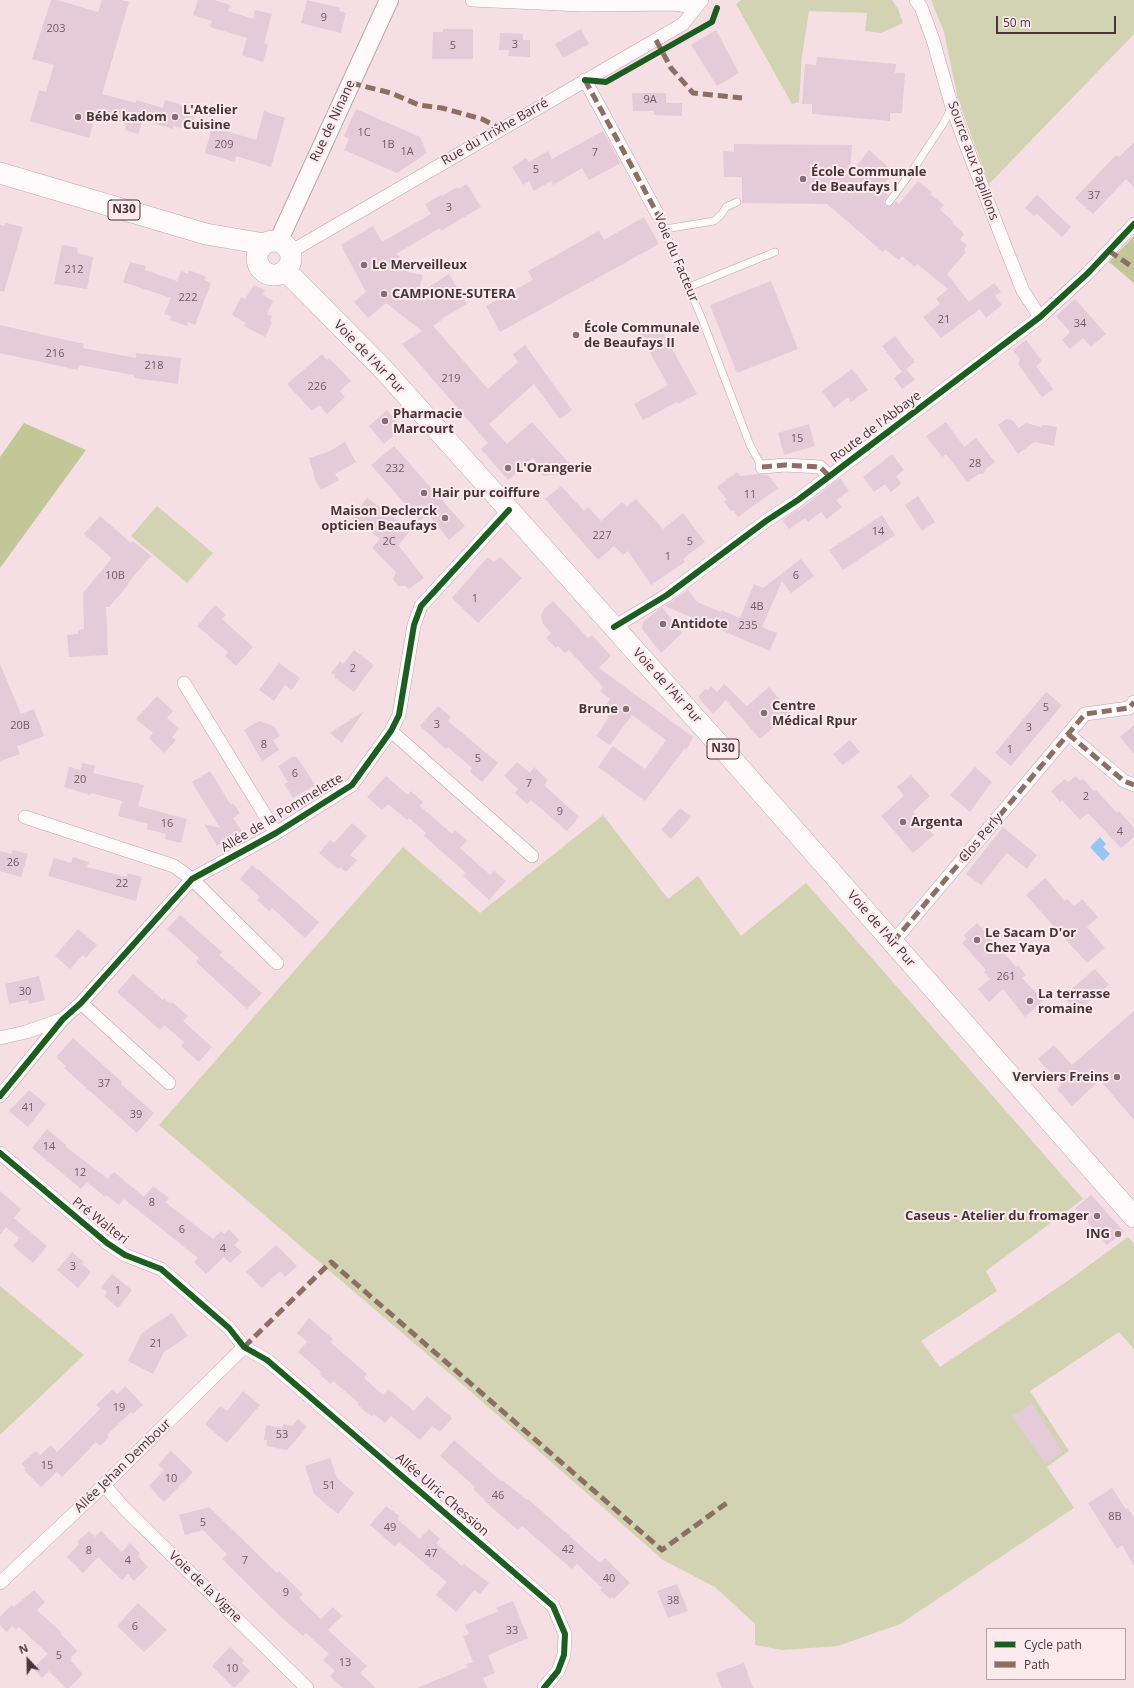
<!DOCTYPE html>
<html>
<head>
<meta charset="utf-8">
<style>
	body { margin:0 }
	#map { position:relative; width:1134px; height:1688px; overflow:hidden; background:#f5dfe4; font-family:"Open Sans",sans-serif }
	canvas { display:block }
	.legend { position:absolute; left:986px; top:1628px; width:140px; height:52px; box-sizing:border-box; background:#fdeaee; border:1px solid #b5a2a6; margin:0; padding:5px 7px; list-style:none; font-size:12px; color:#483539 }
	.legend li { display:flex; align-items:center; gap:8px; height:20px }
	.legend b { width:20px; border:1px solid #b5a2a6 }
	.north { position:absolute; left:8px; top:1640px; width:40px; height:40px; -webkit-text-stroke:3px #fdeaee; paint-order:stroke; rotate:338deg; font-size:11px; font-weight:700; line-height:16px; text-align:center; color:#483539 }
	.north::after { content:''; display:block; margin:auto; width:14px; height:18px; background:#483539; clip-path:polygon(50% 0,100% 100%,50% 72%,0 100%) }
	.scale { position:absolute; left:996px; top:16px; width:120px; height:18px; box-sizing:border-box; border:2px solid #483539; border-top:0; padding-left:5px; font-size:12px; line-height:14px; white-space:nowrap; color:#483539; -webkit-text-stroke:3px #fdeaee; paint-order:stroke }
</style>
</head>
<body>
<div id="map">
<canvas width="1134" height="1688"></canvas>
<ul class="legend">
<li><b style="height:5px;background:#1b5e20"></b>Cycle path</li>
<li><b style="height:5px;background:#8d6e63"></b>Path</li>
</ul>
<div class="north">N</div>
<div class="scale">50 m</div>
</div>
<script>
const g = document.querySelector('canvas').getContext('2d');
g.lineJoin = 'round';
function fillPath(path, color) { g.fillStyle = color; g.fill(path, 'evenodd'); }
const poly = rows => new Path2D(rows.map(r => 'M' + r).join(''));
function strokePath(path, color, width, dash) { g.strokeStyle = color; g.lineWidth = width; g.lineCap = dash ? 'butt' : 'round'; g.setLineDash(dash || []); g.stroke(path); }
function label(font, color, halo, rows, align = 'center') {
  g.font = font + ' "Open Sans",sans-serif'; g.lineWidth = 4; g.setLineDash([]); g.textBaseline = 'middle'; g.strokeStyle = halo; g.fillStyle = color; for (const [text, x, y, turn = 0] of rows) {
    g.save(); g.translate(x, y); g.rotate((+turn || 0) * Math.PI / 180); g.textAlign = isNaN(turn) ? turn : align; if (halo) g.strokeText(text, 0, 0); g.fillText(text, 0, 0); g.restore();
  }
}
const green = poly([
	[741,0,892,0,898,9,903,23,881,33,865,31,867,13,809,11,802,56,799,102,792,104,736,4],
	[931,0,1134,0,1134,34,989,184,958,99,944,32],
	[157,506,213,553,187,583,131,536],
	[603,815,668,899,698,876,741,936,806,883,1083,1199,986,1271,997,1291,921,1341,940,1367,1069,1280,1128,1237,1134,1243,1134,1349,1119,1332,1030,1391,1069,1451,1047,1467,1074,1508,900,1624,838,1646,783,1650,755,1645,755,1624,715,1587,663,1560,470,1391,159,1125,403,847,480,913],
	[0,1286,84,1355,0,1435]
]);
const forest = poly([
	[1134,236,1134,283,1109,262],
	[24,423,86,450,0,568,0,457]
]);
const water = poly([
	[1100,837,1106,844,1103,847,1110,854,1103,861,1090,847]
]);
const building = poly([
	[51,0,57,0,98,12,102,0,121,0,129,2,102,94,136,103,136,100,163,108,165,100,189,107,189,111,195,113,192,127,185,125,183,128,173,126,173,129,143,120,138,134,125,130,126,124,96,113,89,138,30,121,39,90,46,92,54,65,32,59],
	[198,0,214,0,230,5,228,11,253,19,255,10,272,14,264,43,268,45,263,62,242,55,247,38,210,27,212,21,193,15],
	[307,0,340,8,339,11,346,13,341,33,301,23],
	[443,29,473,29,473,59,432,59,433,32,443,32],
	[581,29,589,44,563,58,555,44],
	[716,30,739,73,717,86,691,45],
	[500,33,523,34,523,40,530,40,530,57,508,56,509,50,499,50],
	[817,57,896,64,895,73,905,73,902,113,890,113,890,121,812,114,812,104,802,104,805,64,816,65],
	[632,93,666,93,666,103,682,103,682,116,654,115,654,111,633,111],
	[356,109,420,137,427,153,397,173,344,150,349,139,344,136],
	[264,111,285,118,271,167,236,156,235,162,205,153,212,127,256,140],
	[603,131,621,163,589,180,582,168,553,185,551,181,534,191,529,181,523,185,512,167,526,158,529,162,548,151,552,159],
	[1134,142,1134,187,1126,179,1093,214,1075,198,1116,155,1119,157],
	[734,144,852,145,850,174,869,150,894,172,881,188,888,195,884,201,886,206,891,206,896,201,899,204,918,181,932,192,930,194,944,205,940,210,953,221,952,223,964,234,960,240,967,245,964,250,966,252,947,274,969,302,994,283,1001,292,995,296,1002,305,986,318,980,309,941,338,923,317,940,304,936,299,948,289,917,264,915,267,902,256,899,260,885,249,883,252,827,204,742,203,742,177,724,177,723,151,734,152],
	[467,184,481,207,441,231,440,228,396,254,411,265,407,272,423,275,418,294,449,274,467,304,443,318,443,319,433,326,488,389,518,362,513,354,525,345,572,410,560,419,534,384,489,424,507,444,532,422,577,472,543,476,533,458,508,480,481,449,488,443,402,344,422,331,386,303,368,318,354,302,366,292,341,245,373,226,382,242,431,214,425,204,441,195,442,196,457,187,459,189],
	[1037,195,1071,227,1062,237,1037,214,1034,216,1025,208],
	[644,217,659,244,500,332,486,306,533,280,528,271,599,231,604,240],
	[6,223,23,227,4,292,0,291,0,225,4,226],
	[62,245,78,248,77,253,93,257,87,289,54,284],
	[130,262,146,266,145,270,177,281,181,271,188,274,189,270,206,277,204,280,211,283,195,325,188,322,187,326,170,320,171,316,164,314,171,298,123,282],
	[771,281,798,349,737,373,710,305],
	[254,285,265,290,262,294,273,301,267,314,272,316,270,321,272,323,265,337,244,326,246,323,232,315,241,297,245,299],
	[1075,299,1106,334,1091,347,1083,338,1070,349,1062,340,1070,332,1056,316],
	[658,323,697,394,678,404,677,402,643,420,634,404,668,385,639,333],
	[0,325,84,344,83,348,136,358,136,353,181,358,178,384,134,378,134,375,79,365,78,370,0,353],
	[895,336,915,362,906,369,915,380,902,389,894,378,903,371,902,372,882,346],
	[1026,340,1042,361,1036,366,1053,389,1042,397,1018,364,1020,359,1013,350],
	[322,354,327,360,329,358,351,381,340,391,345,397,327,414,319,405,312,411,287,384],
	[852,369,868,390,851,402,848,397,834,408,822,391],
	[387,410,402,428,384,444,369,426],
	[1006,419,1012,420,1019,428,1026,423,1041,427,1042,425,1046,425,1057,427,1054,446,1034,442,1018,454,998,425],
	[946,422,964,447,976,438,995,462,986,469,983,474,979,474,967,482,946,454,942,457,926,436],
	[809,424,815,446,784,455,778,433],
	[345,442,356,462,335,474,339,480,321,490,316,482,309,458,328,452],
	[394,446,465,526,449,540,427,513,420,521,371,465],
	[892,454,904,470,896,476,901,484,891,492,885,484,874,492,863,477],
	[737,472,740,476,758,474,768,475,778,488,738,517,733,510,731,511,724,501,727,500,717,487],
	[840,478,849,491,836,500,842,507,827,519,821,512,808,522,799,510],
	[561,486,584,511,588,507,601,521,622,502,627,507,636,499,663,529,683,513,705,542,683,559,685,562,651,585,628,551,623,555,614,546,598,560,545,499],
	[918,496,935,522,922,531,905,505],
	[367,498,411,530,398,545,424,578,409,589,406,586,398,586,393,579,396,572,372,548,380,539,352,518],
	[798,509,805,518,789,529,782,520],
	[882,515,895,535,843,570,829,550],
	[100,516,131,543,133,541,151,556,128,583,129,584,109,607,106,607,108,655,69,657,67,635,78,634,78,630,84,629,83,593,112,558,84,534],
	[488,557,494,562,500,557,522,578,478,623,452,598],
	[801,559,814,576,791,593,782,581,762,627,777,633,770,651,665,606,688,590,697,602,721,612,721,610,740,618,754,584,763,588],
	[553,601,588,638,592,635,611,656,599,668,693,737,686,750,685,748,645,801,598,767,613,746,645,769,666,740,632,715,610,745,596,736,609,717,602,711,610,699,600,691,603,687,569,650,565,653,558,646,556,648,546,638,551,633,543,624,541,616,544,609],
	[215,605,226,615,222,619,253,647,236,666,225,656,228,652,197,626],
	[662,607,682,633,661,653,642,629,643,622],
	[354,650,374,665,354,692,334,677,335,675,331,673,340,661,343,664],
	[279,663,300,678,292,690,285,685,274,701,259,690],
	[0,664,21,714,34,709,44,736,17,746,20,754,0,761],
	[724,684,747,706,769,687,791,712,760,739,726,700,713,714,698,697,705,689,708,690,711,686,717,692],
	[1046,692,1062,705,1011,766,995,753],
	[157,696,173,711,167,718,179,729,172,737,176,740,164,753,149,738,153,733,136,719],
	[438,706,451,717,448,721,498,763,482,782,470,772,472,768,448,747,446,749,420,726],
	[364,711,342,743,330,733],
	[259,721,274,726,280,736,273,740,279,750,262,761,244,730],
	[1134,725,1134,754,1120,737],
	[850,740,860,752,843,765,833,754],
	[292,757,297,757,315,785,293,798,284,784,288,782,278,766],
	[517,762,530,773,534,767,548,780,544,785,579,817,567,831,531,800,527,804,515,793,518,789,504,776],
	[82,763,95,766,93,773,144,785,138,806,187,819,181,843,165,839,166,834,147,829,148,824,118,816,122,801,91,793,90,795,64,787,69,767,81,770],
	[975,767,992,782,970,812,950,795],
	[210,771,231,805,233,803,240,813,233,818,242,831,217,846,204,824,220,828,192,782],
	[911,775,930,796,913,812,934,835,913,853,881,816,904,796,897,787],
	[386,776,408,795,411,791,423,802,420,806,452,834,455,830,467,841,460,848,490,875,494,871,506,881,489,900,463,876,466,873,424,836,426,833,409,818,407,820,388,804,382,810,367,797],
	[1076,776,1080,781,1083,779,1094,791,1096,790,1117,813,1119,811,1134,828,1134,837,1121,848,1088,813,1080,820,1062,800,1060,802,1051,791,1065,779,1068,782],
	[680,808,691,817,671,839,661,830],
	[352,823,367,836,350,855,357,860,346,872,340,867,338,869,319,853,330,840,334,843],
	[1003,827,1037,855,1027,869,1007,853,981,885,966,874],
	[13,850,28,854,21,877,0,871,0,851,11,854],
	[73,857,89,862,87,867,126,877,127,873,142,877,136,901,48,876,54,858,71,863],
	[252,865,257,870,258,869,319,922,305,938,272,908,269,911,257,900,260,897,240,879],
	[1045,878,1065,901,1067,899,1074,906,1082,899,1098,917,1087,927,1105,948,1087,963,1026,895],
	[180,915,222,952,219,955,262,993,247,1009,196,962,199,958,167,929],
	[977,923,1016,967,1018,965,1026,975,1022,978,1043,1000,1025,1017,1003,989,989,1002,978,989,990,979,984,972,986,970,962,943,966,939,964,935],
	[78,929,97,945,86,958,83,955,70,969,55,956],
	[1095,969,1109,985,1077,1012,1063,996],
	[133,974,163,1000,164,998,171,1004,172,1002,188,1016,183,1021,212,1047,199,1062,181,1046,184,1042,164,1025,160,1030,117,992],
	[39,976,45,1000,29,1004,28,1000,9,1004,5,984],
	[1134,1011,1134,1120,1100,1080,1072,1106,1057,1089,1061,1085,1038,1059,1054,1045,1072,1065],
	[73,1038,122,1082,121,1084,154,1113,137,1133,64,1068,66,1066,56,1057],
	[29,1090,46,1104,28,1127,9,1111],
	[47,1129,66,1145,65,1146,108,1179,114,1172,144,1197,153,1186,169,1198,165,1202,213,1239,221,1231,224,1234,229,1229,239,1240,234,1245,242,1252,230,1263,224,1257,206,1274,194,1262,198,1258,124,1199,119,1205,106,1195,105,1197,87,1182,81,1189,32,1148],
	[0,1191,21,1209,14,1218,47,1246,33,1263,13,1246,19,1238,6,1227,0,1235],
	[1091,1195,1124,1232,1107,1245,1075,1208],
	[276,1245,297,1266,285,1277,280,1271,262,1288,246,1272],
	[72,1252,84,1262,82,1264,91,1272,78,1288,57,1270],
	[112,1274,132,1290,118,1308,104,1296,107,1292,101,1287],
	[172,1313,188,1336,164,1352,153,1374,128,1361,142,1333],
	[309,1318,333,1339,330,1342,367,1374,364,1378,383,1395,388,1389,414,1411,427,1396,452,1418,440,1432,432,1426,420,1440,391,1416,385,1423,374,1414,372,1416,367,1413,357,1404,359,1403,333,1381,331,1384,319,1374,321,1372,298,1352,307,1342,297,1333],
	[125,1386,143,1405,133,1414,131,1412,107,1435,109,1437,100,1446,96,1442,62,1477,57,1472,41,1487,24,1470,26,1469,21,1464,36,1451,40,1455,51,1445,57,1452,100,1409,96,1405,113,1389,117,1394],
	[243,1391,260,1405,227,1443,205,1424,220,1406,227,1411],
	[1032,1403,1063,1452,1045,1464,1012,1416],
	[298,1419,307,1427,287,1450,266,1446,267,1440,264,1440,266,1425,282,1428,283,1424,292,1426],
	[454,1440,501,1481,502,1480,527,1500,528,1499,600,1563,605,1558,630,1583,614,1599,612,1597,610,1599,600,1590,602,1588,577,1564,572,1569,522,1526,518,1530,484,1501,485,1500,473,1489,475,1487,440,1456],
	[171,1451,193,1472,164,1502,149,1486,164,1470,158,1465],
	[330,1458,337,1478,354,1493,338,1514,314,1494,305,1466],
	[1112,1488,1126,1509,1128,1508,1134,1518,1134,1566,1122,1545,1117,1549,1088,1503],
	[386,1506,399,1516,397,1519,420,1539,429,1529,440,1539,436,1543,462,1566,464,1564,489,1583,480,1594,474,1590,456,1612,436,1595,447,1582,399,1542,395,1547,370,1525],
	[209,1507,277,1573,279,1571,303,1594,299,1598,321,1619,333,1607,342,1616,328,1630,367,1666,360,1673,376,1688,343,1688,330,1676,335,1671,323,1660,329,1654,306,1633,303,1636,281,1617,222,1559,227,1554,203,1530,185,1535,179,1515],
	[89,1531,95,1537,101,1531,122,1552,130,1543,140,1553,138,1556,148,1567,134,1581,128,1574,122,1580,98,1557,83,1573,67,1557,79,1544,77,1542],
	[677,1584,688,1611,668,1618,657,1591],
	[34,1590,45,1602,37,1610,61,1632,61,1634,77,1651,71,1657,72,1659,70,1660,83,1674,69,1688,66,1688,49,1671,42,1678,33,1668,48,1654,19,1627,16,1630,12,1626,7,1632,0,1625,0,1617,12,1605,14,1607],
	[513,1601,528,1638,488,1655,495,1673,483,1678,487,1688,417,1688,468,1667,466,1664,473,1662,463,1636,469,1634,465,1625,499,1611,496,1608],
	[138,1603,167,1630,144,1652,117,1626],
	[230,1647,244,1660,242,1663,250,1671,234,1688,212,1666],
	[744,1663,753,1688,722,1688,716,1673]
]);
const lane = poly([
	[889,202,912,171,943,124,952,107],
	[658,215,702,319,750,445,762,467],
	[665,229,714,221,721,215,726,207,737,202],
	[689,287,775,252]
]);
const street = poly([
	[472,0,582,5,674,4,696,7],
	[916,0,921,7,933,40,952,107,963,137,1007,251,1023,291,1040,317],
	[585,80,658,215],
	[290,252,683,24,702,0],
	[762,467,785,465,820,467,829,476],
	[614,627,667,595,766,521,798,500,1040,317,1088,273,1134,224],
	[184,683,276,833],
	[391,731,532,856],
	[1068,734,1124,781,1134,785],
	[25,817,174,866,192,879,277,963],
	[893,942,1085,714,1129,708,1134,702],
	[81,1003,169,1083],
	[0,1038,26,1032,63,1019],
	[0,1096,63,1019,81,1003,192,879,276,833,352,785,391,731,399,715,414,625,421,606,509,510],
	[0,1153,107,1243,125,1255,161,1269,229,1328,244,1347,267,1360,553,1606,565,1634,564,1655,558,1671,544,1688],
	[104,1485,124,1508,307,1688],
	[0,1583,104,1485,244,1347]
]);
const secondary = poly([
	[278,242,389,0]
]);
const primary = poly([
	[0,173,206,234,264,244],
	'257 258a17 17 0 1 1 34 0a17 17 0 1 1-34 0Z',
	[286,271,384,370,731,758,1134,1217]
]);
const quiet = poly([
	[656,40,671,68,693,93,742,98],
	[585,80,658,215],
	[351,83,391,93,419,105,442,108,482,119,501,129],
	[1109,251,1134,268],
	[762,467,785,465,820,467,829,476],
	[1068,734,1124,781,1134,785],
	[893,942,1085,714,1129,708,1134,702],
	[244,1347,331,1262,662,1550,728,1502]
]);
const cycleway = poly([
	[585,80,606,82,712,22,717,8],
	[614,627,667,595,766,521,798,500,1040,317,1088,273,1134,224],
	[0,1096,63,1019,81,1003,192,879,276,833,352,785,391,731,399,715,414,625,421,606,509,510],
	[0,1153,107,1243,125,1255,161,1269,229,1328,244,1347,267,1360,553,1606,565,1634,564,1655,558,1671,544,1688]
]);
const markers = [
	[78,117,4,"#857075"],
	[175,117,4,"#857075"],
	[803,179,4,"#857075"],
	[364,265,4,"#857075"],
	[384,294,4,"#857075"],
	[576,335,4,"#857075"],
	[385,421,4,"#857075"],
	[508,468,4,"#857075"],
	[424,493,4,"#857075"],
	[445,518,4,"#857075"],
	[663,624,4,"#857075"],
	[626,709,4,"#857075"],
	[764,713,4,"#857075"],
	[903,822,4,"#857075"],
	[977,940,4,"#857075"],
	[1030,1001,4,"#857075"],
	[1117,1077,4,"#857075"],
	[1097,1216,4,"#857075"],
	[1118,1234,4,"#857075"]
];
const numberNames = [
	["9",324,18],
	["203",56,29],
	["3",515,45],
	["5",453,46],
	["9A",650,100],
	["1C",364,133],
	["209",224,145],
	["1B",388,145],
	["1A",407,152],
	["7",595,153],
	["5",536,170],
	["37",1094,196],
	["3",449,208],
	["212",74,270],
	["222",188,298],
	["21",944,320],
	["34",1080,324],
	["216",55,354],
	["218",154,366],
	["219",451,379],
	["226",317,387],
	["15",797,439],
	["28",975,464],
	["232",395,469],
	["11",750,495],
	["14",878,532],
	["227",602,536],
	["2C",389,542],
	["5",690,542],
	["1",668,557],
	["10B",115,576],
	["6",796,576],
	["1",475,599],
	["4B",757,607],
	["235",748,626],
	["2",353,669],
	["5",1046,708],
	["3",437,725],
	["20B",20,726],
	["3",1029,728],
	["8",264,745],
	["1",1010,750],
	["5",478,759],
	["6",295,774],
	["20",80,780],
	["7",529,784],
	["2",1086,797],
	["9",560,812],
	["16",167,824],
	["4",1120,832],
	["26",13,863],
	["22",122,884],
	["261",1006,977],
	["30",25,992],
	["37",104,1084],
	["41",28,1108],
	["39",136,1115],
	["14",49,1147],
	["12",80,1173],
	["8",152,1203],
	["6",182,1230],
	["4",223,1249],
	["3",73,1267],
	["1",118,1291],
	["21",156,1344],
	["19",119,1408],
	["53",282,1435],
	["15",47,1466],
	["10",171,1479],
	["51",329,1486],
	["46",498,1496],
	["8B",1115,1517],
	["5",203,1523],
	["49",390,1528],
	["42",568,1550],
	["8",89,1551],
	["47",431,1554],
	["4",128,1561],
	["7",245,1561],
	["40",609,1579],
	["9",286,1593],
	["38",673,1601],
	["6",135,1627],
	["33",512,1631],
	["5",59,1656],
	["13",345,1663],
	["10",232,1669]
];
const shields = [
	[124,210,32],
	[723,749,32]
];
const shieldNames = [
	["N30",124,210],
	["N30",723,749]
];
const poiNames = [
	["L'Atelier",183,110],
	["Cuisine",183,125],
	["Bébé kadom",86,117],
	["École Communale",811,172],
	["de Beaufays I",811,187],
	["Le Merveilleux",372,265],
	["CAMPIONE-SUTERA",392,294],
	["École Communale",584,328],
	["de Beaufays II",584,343],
	["Pharmacie",393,414],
	["Marcourt",393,429],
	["L'Orangerie",516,468],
	["Hair pur coiffure",432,493],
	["Maison Declerck",437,511,"right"],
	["opticien Beaufays",437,526,"right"],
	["Antidote",671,624],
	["Centre",772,706],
	["Médical Rpur",772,721],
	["Brune",618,709,"right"],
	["Argenta",911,822],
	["Le Sacam D'or",985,933],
	["Chez Yaya",985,948],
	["La terrasse",1038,994],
	["romaine",1038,1009],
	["Verviers Freins",1109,1077,"right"],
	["Caseus - Atelier du fromager",1089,1216,"right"],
	["ING",1110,1234,"right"]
];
const streetNames = [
	["Rue de Ninane",333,121,-65],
	["Rue du Trixhe Barré",495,132,-30],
	["Source aux Papillons",973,161,70],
	["Voie du Facteur",676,258,67],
	["Voie de l'Air Pur",369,357,46],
	["Route de l'Abbaye",876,427,-37],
	["Voie de l'Air Pur",667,686,48],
	["Allée de la Pommelette",282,813,-31],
	["Clos Perly",981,838,-50],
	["Voie de l'Air Pur",881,929,49],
	["Pré Walteri",100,1221,38],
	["Allée Jehan Dembour",123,1466,-44],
	["Allée Ulric Chession",442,1495,41],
	["Voie de la Vigne",205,1587,44]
];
fillPath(green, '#d2d3b2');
fillPath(forest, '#c2c798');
fillPath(water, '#94c6f4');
fillPath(building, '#e5cad7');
strokePath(lane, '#b9a7ab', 8);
strokePath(street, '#b9a7ab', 14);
strokePath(secondary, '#b9a7ab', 20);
strokePath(primary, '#b9a7ab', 22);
strokePath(lane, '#fefafb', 7);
strokePath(street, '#fefafb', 13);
strokePath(secondary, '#fefafb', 18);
strokePath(primary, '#fefafb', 21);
strokePath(quiet, '#8d6e63', 5, [10, 5]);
strokePath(cycleway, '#1b5e20', 6);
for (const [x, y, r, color] of markers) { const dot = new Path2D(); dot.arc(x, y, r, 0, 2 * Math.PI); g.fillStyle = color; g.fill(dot); strokePath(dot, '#fdeaee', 1.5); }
label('11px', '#705b61', null, numberNames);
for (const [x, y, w] of shields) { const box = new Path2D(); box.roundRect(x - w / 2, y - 10, w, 20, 3); g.fillStyle = '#fdeaee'; g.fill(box); strokePath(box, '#483539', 1); }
label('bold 12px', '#483539', null, shieldNames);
label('bold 13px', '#483539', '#fdeaee', poiNames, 'left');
label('13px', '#483539', '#fdeaee', streetNames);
</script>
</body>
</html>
